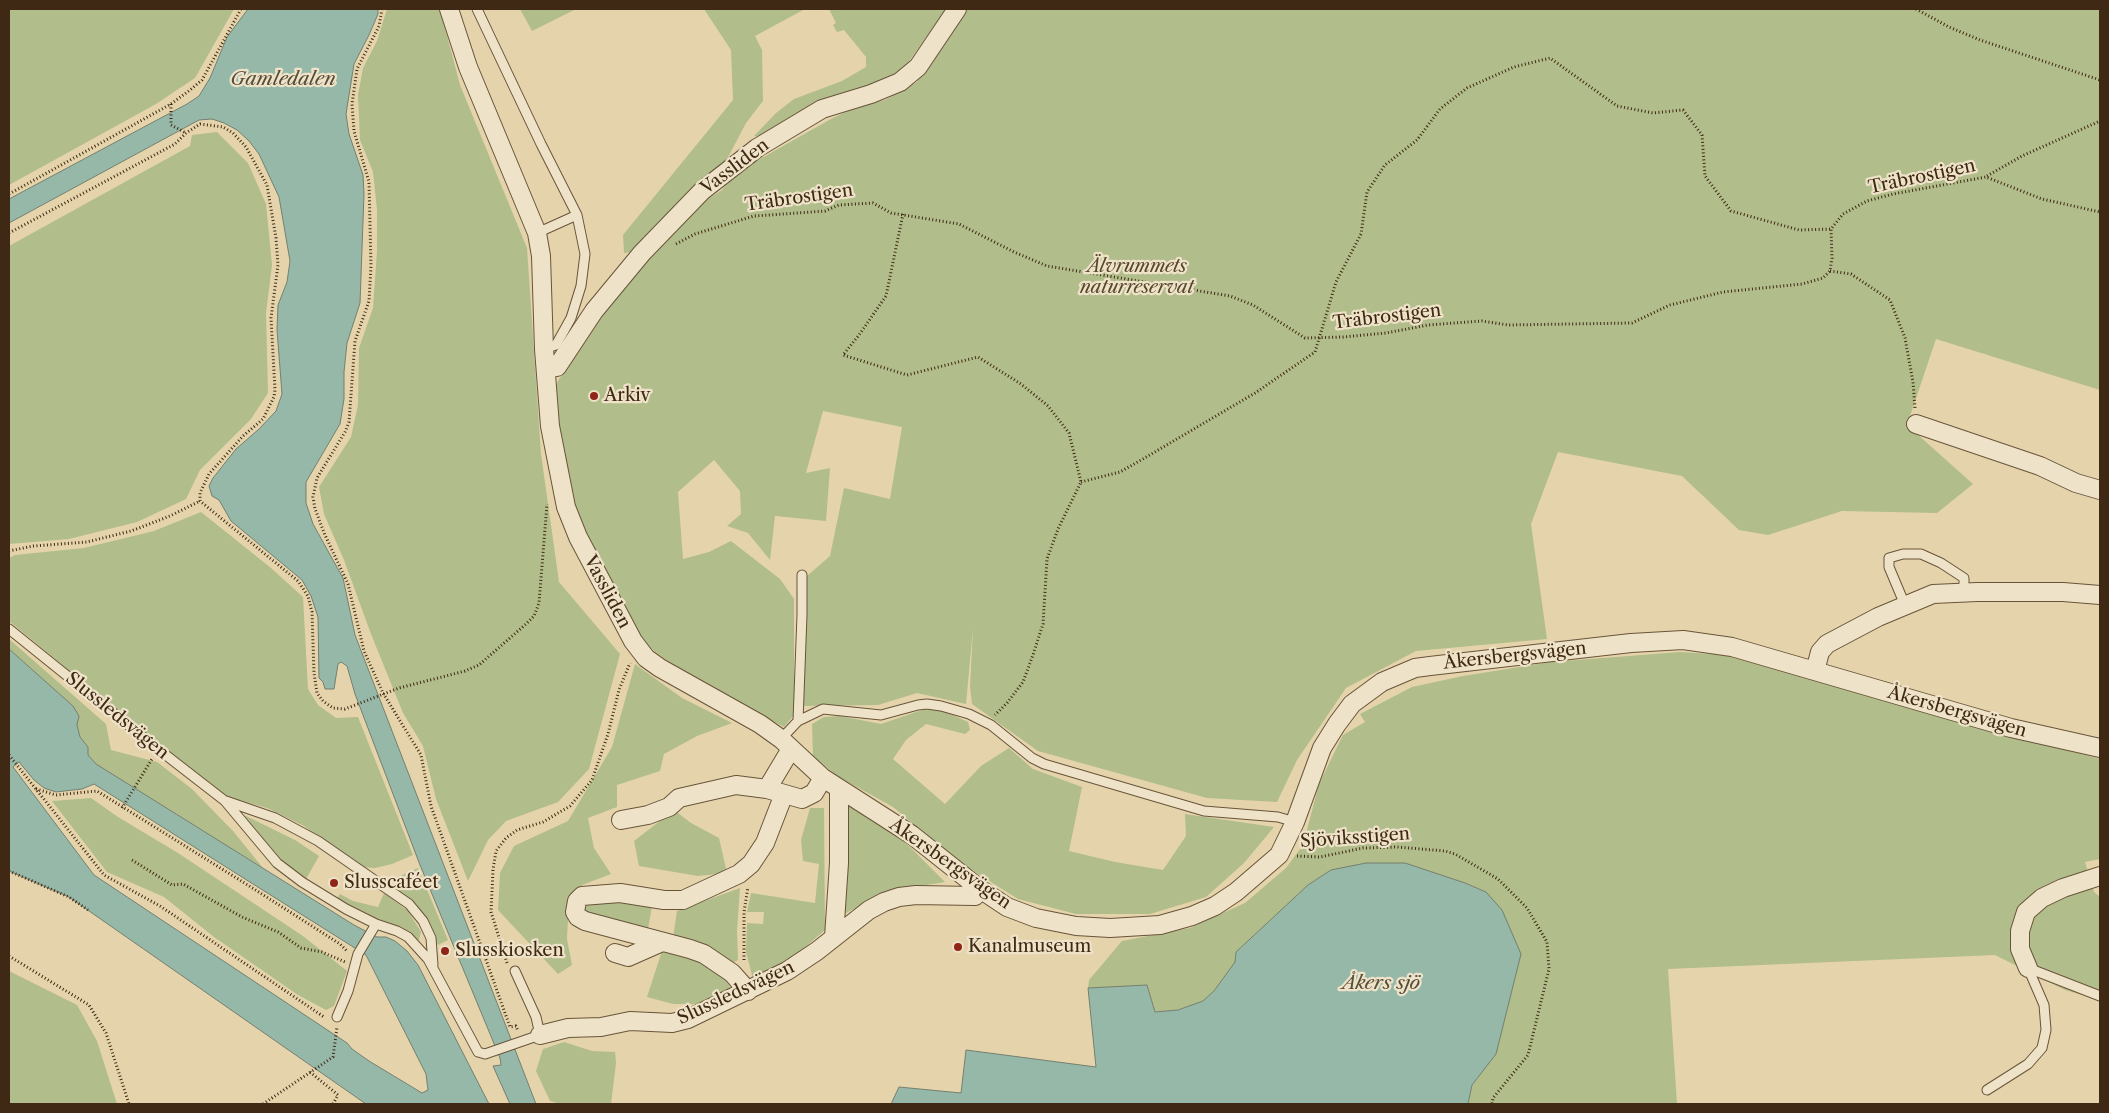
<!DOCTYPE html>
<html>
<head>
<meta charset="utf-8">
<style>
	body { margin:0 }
	#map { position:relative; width:2109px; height:1113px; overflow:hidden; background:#e5d4ab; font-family:"Libre Caslon Text",serif }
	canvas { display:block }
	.frame { position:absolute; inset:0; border:10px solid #402914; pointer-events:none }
</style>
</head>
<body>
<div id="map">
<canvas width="2109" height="1113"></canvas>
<div class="frame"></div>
</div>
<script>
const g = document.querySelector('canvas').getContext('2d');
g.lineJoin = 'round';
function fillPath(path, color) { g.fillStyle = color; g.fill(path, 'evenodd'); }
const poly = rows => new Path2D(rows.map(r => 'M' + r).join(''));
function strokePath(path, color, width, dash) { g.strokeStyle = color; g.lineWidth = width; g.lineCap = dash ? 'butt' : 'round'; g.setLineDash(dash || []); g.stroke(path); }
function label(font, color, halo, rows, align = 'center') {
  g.font = font + ' "Libre Caslon Text",serif'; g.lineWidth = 4.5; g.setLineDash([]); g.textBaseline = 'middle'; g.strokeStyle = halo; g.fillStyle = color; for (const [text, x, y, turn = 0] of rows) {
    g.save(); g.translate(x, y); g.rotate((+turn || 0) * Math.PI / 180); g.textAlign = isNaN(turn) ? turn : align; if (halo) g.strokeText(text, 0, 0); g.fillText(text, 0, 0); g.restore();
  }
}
const green = poly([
	[9,9,234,9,195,78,156,104,9,185],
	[387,9,440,9,460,85,527,248,541,454,559,582,620,654,589,769,558,802,506,821,488,840,468,881,436,799,423,746,403,713,371,634,344,560,324,514,319,487,351,437,358,405,359,348,373,308,377,251,377,210,373,172,360,140,358,95,363,68,377,41],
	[520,9,576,9,532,31],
	[704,9,805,9,755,36,762,50,763,101,746,123,725,163,638,251,624,253,623,235,733,100,731,50],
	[829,9,946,9,900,74,764,137,754,136,776,113,794,99,842,81,866,67,866,57,844,30,837,32,833,25,836,23],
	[965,9,2100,9,2100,390,1936,339,1907,425,1973,484,1937,513,1842,511,1768,535,1739,530,1682,476,1558,452,1531,524,1547,639,1416,651,1346,688,1297,760,1277,802,1207,798,1038,751,972,704,970,687,973,628,966,704,917,693,878,705,803,706,807,576,830,556,844,488,890,499,902,427,823,411,806,473,830,468,826,521,775,516,770,560,748,533,727,526,741,514,740,491,714,460,678,492,683,559,709,552,731,541,780,579,794,599,794,715,784,727,684,673,645,644,598,562,573,505,558,424,555,386,583,339,622,288,691,210,722,190,735,173,831,119,852,109,885,100,917,82],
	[217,132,248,163,266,204,272,265,266,313,268,393,251,419,200,470,186,499,137,522,69,539,9,544,9,246,190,146,192,135],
	[201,512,271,568,303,597,308,689,318,705,336,718,358,717,413,855,392,864,375,868,360,867,304,826,267,808,224,796,173,756,9,621,9,558,15,555,84,548,154,531],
	[9,639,106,724,111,750,157,762,192,789,233,831,263,868,96,764,88,755,88,747,80,737,73,706,9,649],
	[1680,652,1728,655,2100,759,2100,859,2085,862,2094,892,2100,897,2100,1000,2065,990,1995,955,1668,969,1677,1104,1468,1104,1472,1085,1480,1074,1486,892,1465,883,1405,863,1331,870,1308,885,1236,952,1235,962,1214,991,1203,1001,1178,1010,1155,1012,1147,985,1088,988,1089,980,1122,941,1190,928,1245,903,1286,868,1303,845,1319,784,1343,735,1365,722,1360,714,1412,687,1463,676,1551,662],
	[635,664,682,698,732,723,697,736,664,754,660,771,617,785,617,807,588,818,594,848,611,874,582,885,568,919,567,939,572,965,558,974,498,910,500,873,514,846,568,821,612,747],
	[925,709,944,711,968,722,970,730,965,734,926,724,906,740,893,759,945,804,981,766,1009,748,1033,769,1082,787,1069,851,1115,862,1163,870,1186,836,1185,814,1274,827,1244,863,1206,897,1150,914,1076,914,1018,899,975,872,941,847,893,807,839,777,813,757,812,724,824,717,840,716,881,724],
	[91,798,118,817,178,853,303,936,347,971,334,1006,326,1010,298,995,214,937,164,897,107,872,52,801],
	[844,801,900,837,945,882,889,891,842,915],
	[810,808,824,808,825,930,791,959,753,979,746,952,747,923,763,924,764,912,747,912,751,893,815,903,819,864,803,861,801,840],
	[674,810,691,823,719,838,727,873,698,876,639,866,634,841],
	[244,815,295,840,319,856,305,881,282,863],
	[418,868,448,940,438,945,430,930,390,889,398,877],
	[740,888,737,931,738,960,729,965,673,938,677,911],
	[384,893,408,911,421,932,418,943,336,900,340,894,353,901,378,907],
	[599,900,652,906,648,929,581,913,587,901],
	[662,951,702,959,721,975,733,991,697,1004,673,1004,647,997],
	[9,971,77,1005,97,1041,117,1104,9,1104],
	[564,1042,592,1051,615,1052,616,1063,611,1104,561,1104,550,1101,536,1071,543,1049]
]);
const water = poly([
	[248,9,378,9,378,14,369,35,354,64,346,114,349,134,363,175,364,194,360,303,347,343,344,372,344,399,340,424,306,482,306,503,313,524,343,578,355,635,536,1104,510,1104,493,1066,501,1065,500,1058,420,865,355,694,347,666,341,662,338,664,334,689,325,689,323,682,319,678,318,617,311,596,302,580,231,521,219,500,212,496,209,486,213,478,236,449,259,429,276,411,282,394,277,330,278,305,287,282,290,261,279,197,259,154,249,141,237,130,224,123,212,119,199,120,9,223,9,199,187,104,199,96,210,78,227,37,248,9],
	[9,649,73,706,79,716,77,725,80,737,88,747,88,755,96,764,354,925,377,937,386,937,395,941,407,951,418,965,489,1104,366,1104,69,897,9,871,9,649],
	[19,762,34,780,44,788,56,792,82,789,94,784,366,955,426,1074,428,1090,422,1093,369,1061,352,1049,347,1043,94,875,13,767,19,762],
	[1366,863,1405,863,1465,883,1486,892,1502,910,1521,954,1496,1054,1472,1085,1468,1104,891,1104,899,1087,961,1093,966,1050,1096,1067,1088,988,1147,985,1155,1012,1178,1010,1203,1001,1214,991,1235,962,1236,952,1308,885,1331,870,1366,863]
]);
const path = poly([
	[382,9,379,26,357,69,352,104,354,131,369,182,371,266,369,301,355,341,349,422,345,432,317,478,313,497,315,509,325,535,348,584,364,651,383,693,421,755,431,806,510,1027,516,1026,518,1031],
	[1916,9,1949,27,1980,40,2100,80],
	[171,104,171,125,186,133],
	[1987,176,2022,156,2100,121],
	[9,194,171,104,190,90,202,80,241,9],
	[903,214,886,296,859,335,843,355,907,375,978,357,1021,384,1048,406,1069,433,1081,482,1058,529,1047,559,1043,624,1033,655,1023,682,1007,703,995,715],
	[9,233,175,144,186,133,200,124,223,127,233,133,246,147,267,185,276,238,278,265,271,318,275,390,274,397,263,419,243,436,209,474,200,493,200,501,298,581,308,596,312,612,314,673,317,693,323,701,333,708,345,709,399,688,465,671,479,665,526,624,534,616,539,603,547,504],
	[676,244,695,234,754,216,825,211,839,205,873,203,891,213,959,224,1014,252,1047,266,1230,296,1253,305,1305,338,1343,337,1386,333,1428,325,1482,321,1508,325,1632,323,1670,305,1723,292,1802,284,1823,278,1830,271,1832,258,1831,229,1843,214,1867,201,1893,194,1986,177,2042,199,2100,212],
	[1830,271,1851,274,1890,300,1905,338,1913,382,1915,408],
	[1081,482,1120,472,1148,456,1255,393,1315,352,1336,282,1361,234,1367,192,1385,165,1417,140,1440,109,1467,88,1514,67,1550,58,1617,106,1653,113,1683,110,1702,135,1705,176,1731,211,1799,230,1831,229],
	[9,551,33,546,87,542,131,531,170,516,200,501],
	[9,755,104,875,160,906,324,1017],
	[36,789,56,795,97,791,254,889,340,944,347,951],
	[122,808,152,759],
	[1297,856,1320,857,1363,848,1397,847,1445,851,1455,854,1498,879,1527,908,1547,942,1549,969,1528,1055,1493,1098,1492,1104],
	[132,860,172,885,183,884,242,917,278,932,301,948,322,952,345,962],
	[9,871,69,897,88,910],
	[9,956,89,1005,106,1033,129,1104],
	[744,960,744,912,748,887],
	[507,963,491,912,493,870,496,851,506,838,517,830,543,822,570,806,592,780,608,734,619,690,630,663],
	[310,1072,338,1095,333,1104],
	[263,1104,333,1057,337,1027]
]);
const lane = poly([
	[477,9,541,144,577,215,585,254,581,286,571,318,556,345,544,349],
	[537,233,577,215],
	[1905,605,1889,567,1889,558,1903,554,1921,554,1941,563,1964,578,1964,592],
	[9,629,158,749,225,801,277,863,302,882,346,909,376,924,397,931,408,937,428,959,478,1052,485,1054,540,1035,536,1017,515,971],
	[798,721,823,709,881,715,918,705,927,704,941,706,969,714,991,725,1032,758,1044,764,1204,811,1278,817,1295,822],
	[781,739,798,721,802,615,802,575],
	[226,801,275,818,318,841,409,904,423,921,431,938,433,965],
	[2028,968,2100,996],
	[337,1017,348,991,358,954,376,924],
	[1987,1090,2028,1064,2042,1048,2046,1030,2044,1005,2028,968]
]);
const street = poly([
	[449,9,468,67,537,233,541,256,544,349,550,426,566,507,578,537,633,641,646,658,660,668,760,724,781,739,823,778,912,835,980,889,1007,907,1036,918,1076,926,1110,928,1160,925,1192,916,1215,906,1236,892,1279,855,1295,822,1322,748,1337,724,1352,704,1382,682,1415,668,1430,666,1631,643,1683,640,1732,647,2011,728,2100,748],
	[546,369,557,367,594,311,642,253,702,191,757,148,822,109,871,94,900,82,918,67,957,9],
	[1916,424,2040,466,2076,483,2100,490],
	[1815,671,1820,652,1827,644,1878,617,1933,594,1977,592,2063,592,2100,595],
	[767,789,791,749],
	[621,820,648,815,669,807,679,798,736,785,767,789,802,799,814,793,823,778],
	[834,937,839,863,839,789],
	[615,953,628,957,662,942],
	[2028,968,2020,949,2020,931,2026,912,2042,898,2063,888,2100,876],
	[748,991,732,973,704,954,690,949,585,921,578,917,575,912,577,901,582,896,620,893,664,900,683,900,739,874,751,864,765,843,784,794],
	[540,1035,568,1028,601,1027,630,1021,672,1023,688,1019,787,971,817,951,869,910,884,902,899,897,916,895,975,896,980,889]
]);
const markers = [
	[594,396,5,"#8f2418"],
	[334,883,5,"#8f2418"],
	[958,947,5,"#8f2418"],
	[445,951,5,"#8f2418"]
];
const streetNames = [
	["Vassliden",735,167,-37],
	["Träbrostigen",1922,177,-12],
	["Träbrostigen",799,198,-8],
	["Träbrostigen",1387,317,-7],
	["Vassliden",607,592,62],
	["Åkersbergsvägen",1515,656,-6],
	["Åkersbergsvägen",1957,712,16],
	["Slussledsvägen",117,716,39],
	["Sjöviksstigen",1355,838,-4],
	["Åkersbergsvägen",950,864,35],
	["Slussledsvägen",736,993,-25]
];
const parkNames = [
	["Älvrummets",1137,267],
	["naturreservat",1137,288]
];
const poiNames = [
	["Arkiv",604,396],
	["Slusscaféet",344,883],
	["Kanalmuseum",968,947],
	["Slusskiosken",455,951]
];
const waterNames = [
	["Gamledalen",283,80],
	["Åkers sjö",1381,984]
];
fillPath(green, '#b1bd8b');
fillPath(water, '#96b8a9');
strokePath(water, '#747f6d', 1);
strokePath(lane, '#69543a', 11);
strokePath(street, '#69543a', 20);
strokePath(path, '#402914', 3, [1, 2.5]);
strokePath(lane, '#eee3c8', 9);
strokePath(street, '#eee3c8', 18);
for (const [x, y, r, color] of markers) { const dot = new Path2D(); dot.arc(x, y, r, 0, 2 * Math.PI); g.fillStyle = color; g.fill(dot); strokePath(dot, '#eee3c8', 2); }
label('18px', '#402914', '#eee3c8', streetNames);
label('italic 18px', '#57472c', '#eee3c8', parkNames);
label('18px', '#402914', '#eee3c8', poiNames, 'left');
label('italic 19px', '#564d39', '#eee3c8', waterNames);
</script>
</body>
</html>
